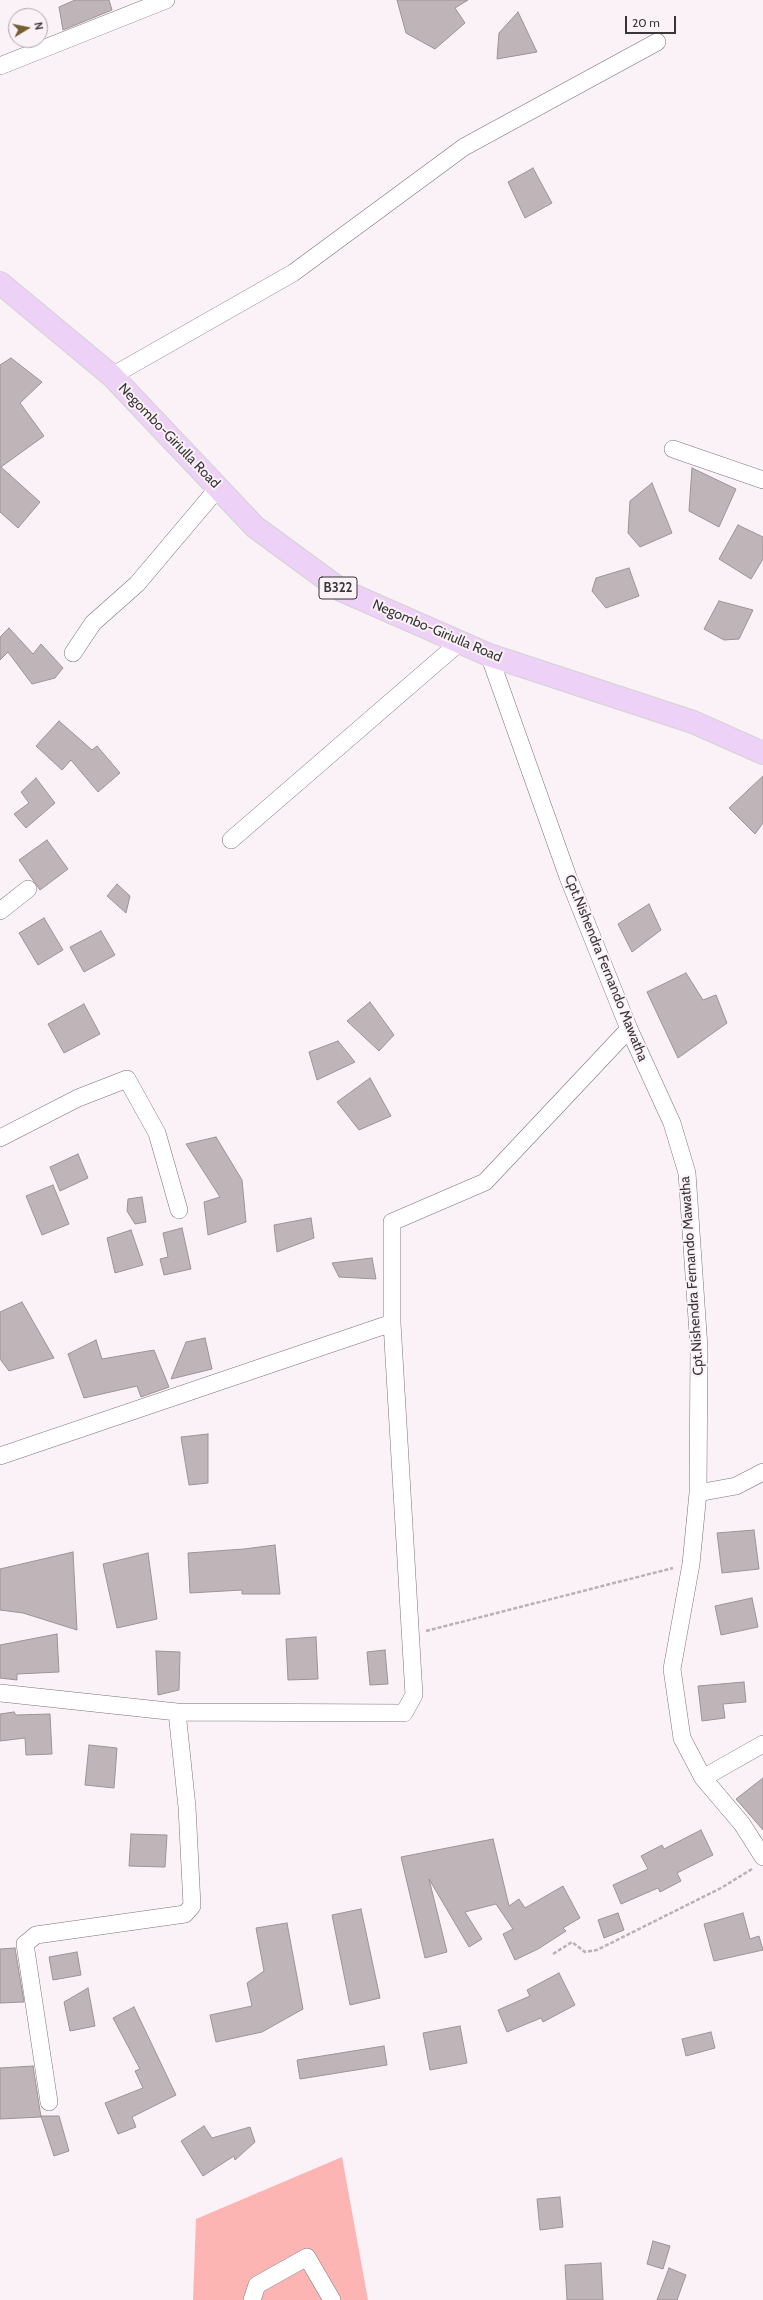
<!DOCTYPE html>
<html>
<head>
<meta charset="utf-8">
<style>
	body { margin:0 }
	#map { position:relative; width:763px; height:2300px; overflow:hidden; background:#fbf2f8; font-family:Cabin,sans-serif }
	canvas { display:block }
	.north { position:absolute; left:8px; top:8px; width:40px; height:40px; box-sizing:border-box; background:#fbf2f8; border:1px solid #ada7ab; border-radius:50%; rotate:80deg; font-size:11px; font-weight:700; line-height:16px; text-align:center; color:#393638 }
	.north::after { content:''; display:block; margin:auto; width:14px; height:18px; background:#765e2e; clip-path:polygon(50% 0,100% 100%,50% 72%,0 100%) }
	.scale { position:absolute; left:625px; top:16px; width:51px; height:18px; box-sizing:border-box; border:2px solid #393638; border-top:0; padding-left:5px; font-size:12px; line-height:14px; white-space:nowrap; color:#393638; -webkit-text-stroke:3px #fbf2f8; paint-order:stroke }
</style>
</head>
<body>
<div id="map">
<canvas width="763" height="2300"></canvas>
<div class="north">N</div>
<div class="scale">20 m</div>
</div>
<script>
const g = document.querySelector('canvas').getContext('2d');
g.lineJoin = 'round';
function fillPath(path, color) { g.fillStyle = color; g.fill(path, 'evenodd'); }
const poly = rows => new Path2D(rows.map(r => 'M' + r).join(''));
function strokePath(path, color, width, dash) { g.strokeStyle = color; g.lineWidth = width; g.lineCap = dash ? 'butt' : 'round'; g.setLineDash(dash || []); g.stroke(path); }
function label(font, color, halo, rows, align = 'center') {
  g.font = font + ' Cabin,sans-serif'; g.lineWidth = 4; g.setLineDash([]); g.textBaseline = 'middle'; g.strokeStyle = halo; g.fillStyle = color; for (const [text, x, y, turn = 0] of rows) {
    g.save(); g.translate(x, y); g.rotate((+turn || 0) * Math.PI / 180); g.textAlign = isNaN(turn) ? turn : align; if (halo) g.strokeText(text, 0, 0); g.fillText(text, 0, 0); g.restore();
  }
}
const green = poly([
	[342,2157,368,2300,193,2300,196,2219]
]);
const building = poly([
	[75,0,109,0,112,10,63,30,59,7,75,0],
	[397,0,468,0,455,8,465,23,435,49,406,33,397,0],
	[518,12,537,52,497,59,499,33,518,12],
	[533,168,552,203,525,218,508,182,533,168],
	[11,358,42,382,20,403,44,436,1,467,40,502,18,528,0,512,0,365,11,358],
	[692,468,736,489,719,527,689,511,692,468],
	[652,483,672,533,640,547,628,533,630,501,652,483],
	[738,525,763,537,763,559,751,579,719,559,738,525],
	[629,568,639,596,606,608,592,591,596,578,629,568],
	[719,601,753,610,739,639,724,640,704,629,719,601],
	[9,628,33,654,41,644,63,668,55,678,32,684,8,652,0,660,0,637,9,628],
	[59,721,92,750,97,746,120,773,98,792,71,760,62,770,36,746,59,721],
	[763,776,763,823,755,834,729,808,763,776],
	[36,778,55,803,26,828,14,814,29,803,21,792,36,778],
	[47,840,68,869,40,890,19,860,47,840],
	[117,884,130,896,126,913,107,896,117,884],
	[649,904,661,930,632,952,618,924,649,904],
	[44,918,63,950,38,965,19,933,44,918],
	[101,931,115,955,84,972,70,947,101,931],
	[686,973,703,1000,716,995,727,1023,678,1058,647,992,686,973],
	[370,1002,394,1035,379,1051,347,1021,370,1002],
	[84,1004,100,1034,64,1053,48,1024,84,1004],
	[338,1041,355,1062,317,1080,309,1052,338,1041],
	[370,1078,391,1116,359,1130,337,1102,370,1078],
	[216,1137,242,1180,246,1222,208,1235,204,1202,220,1197,186,1144,216,1137],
	[78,1154,88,1178,60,1191,50,1167,78,1154],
	[53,1185,69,1224,42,1235,26,1196,53,1185],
	[142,1197,146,1222,135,1224,127,1211,128,1199,142,1197],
	[311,1218,314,1238,277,1252,274,1225,311,1218],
	[182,1228,191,1269,164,1275,160,1259,168,1257,163,1233,182,1228],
	[131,1230,143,1265,115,1273,107,1238,131,1230],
	[372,1258,376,1279,339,1277,332,1263,372,1258],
	[22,1302,54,1358,9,1371,0,1359,0,1312,22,1302],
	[205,1338,212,1369,171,1379,186,1342,205,1338],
	[96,1340,102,1359,154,1350,169,1387,141,1397,137,1386,84,1398,68,1354,96,1340],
	[208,1434,208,1483,189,1485,181,1437,208,1434],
	[754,1530,759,1569,722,1573,717,1533,754,1530],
	[275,1545,280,1594,242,1594,242,1590,190,1593,188,1553,244,1549,275,1545],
	[73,1552,77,1630,23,1613,0,1610,0,1569,73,1552],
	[148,1553,157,1619,117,1628,103,1564,148,1553],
	[752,1598,758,1627,721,1635,715,1606,752,1598],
	[57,1634,59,1672,17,1674,17,1680,0,1678,0,1645,57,1634],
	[316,1637,318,1679,288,1680,286,1639,316,1637],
	[385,1650,388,1684,370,1685,367,1652,385,1650],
	[156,1651,180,1652,179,1690,158,1695,156,1651],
	[744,1682,746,1702,723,1704,725,1718,702,1721,698,1686,744,1682],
	[14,1712,16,1715,50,1714,52,1754,26,1755,25,1738,0,1741,0,1714,14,1712],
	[89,1745,117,1748,114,1788,85,1785,89,1745],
	[763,1778,763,1830,736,1799,763,1778],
	[701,1830,713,1855,677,1873,681,1881,660,1892,658,1888,621,1904,613,1885,648,1869,641,1856,662,1845,664,1849,701,1830],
	[131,1834,167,1835,165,1867,129,1866,131,1834],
	[493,1839,509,1906,519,1899,525,1908,563,1886,580,1918,563,1928,566,1931,538,1949,515,1960,503,1934,513,1929,496,1904,465,1912,482,1939,469,1947,429,1879,447,1952,425,1958,401,1857,493,1839],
	[361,1909,380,1998,350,2005,332,1915,361,1909],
	[618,1913,624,1930,604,1938,598,1920,618,1913],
	[743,1913,750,1939,759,1936,763,1950,714,1961,704,1924,743,1913],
	[287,1923,303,2009,262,2032,216,2042,210,2015,252,2006,247,1983,264,1971,256,1928,287,1923],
	[15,1948,24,2002,0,2003,0,1949,15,1948],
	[77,1952,81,1975,53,1980,49,1957,77,1952],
	[559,1973,575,2005,543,2022,541,2018,507,2032,498,2010,530,1996,527,1990,559,1973],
	[88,1988,95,2026,70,2031,64,2002,88,1988],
	[134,2007,176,2095,132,2117,136,2127,118,2134,105,2103,143,2088,135,2071,140,2069,113,2018,134,2007],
	[460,2026,467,2063,430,2070,423,2033,460,2026],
	[711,2032,715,2048,686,2056,682,2039,711,2032],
	[384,2046,387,2065,300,2079,297,2060,384,2046],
	[33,2066,41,2117,0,2119,0,2068,33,2066],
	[41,2116,59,2116,69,2151,54,2156,41,2116],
	[204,2126,212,2138,250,2127,255,2142,235,2160,234,2156,203,2176,181,2141,204,2126],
	[560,2197,563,2227,540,2230,537,2199,560,2197],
	[653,2241,670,2246,663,2269,647,2264,653,2241],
	[601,2263,603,2300,567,2300,565,2265,601,2263],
	[669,2268,686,2275,677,2300,657,2300,669,2268]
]);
const path = poly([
	[426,1631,673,1568],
	[553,1954,572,1942,585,1952,597,1950,721,1888,752,1869]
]);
const minor = poly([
	[0,66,166,0],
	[112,376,293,273,464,147,657,42],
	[673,449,763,480],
	[73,653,93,623,137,584,218,488],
	[489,655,568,877,629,1029,672,1123,687,1173,699,1348,698,1493,691,1564,672,1669,682,1738,703,1778,742,1824,763,1857],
	[231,840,460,642],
	[0,911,28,889],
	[0,1138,78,1098,127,1079,157,1133,179,1210],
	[0,1456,392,1323],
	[698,1493,736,1486,763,1472],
	[0,1693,177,1712,404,1713,414,1695,392,1323,392,1222,485,1182,629,1029],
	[703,1778,763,1744],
	[49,2102,25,1944,36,1935,185,1914,192,1906,187,1807,177,1712],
	[252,2300,257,2285,307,2257,332,2300]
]);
const major = poly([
	[0,283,112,376,255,527,341,590,489,655,693,722,763,753]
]);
const shields = [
	[338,588,38]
];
const shieldNames = [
	["B322",338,588]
];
const streetNames = [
	["Negombo-Giriulla Road",169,436,46],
	["Negombo-Giriulla Road",437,631,23],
	["Cpt.Nishendra Fernando Mawatha",606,968,68],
	["Cpt.Nishendra Fernando Mawatha",692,1276,-94]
];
fillPath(green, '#fdb5b4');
fillPath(building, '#bfb5b8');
strokePath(building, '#9d9396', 1);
strokePath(minor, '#7b7278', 18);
strokePath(major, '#d3d3d3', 24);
strokePath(path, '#b8b1b6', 2.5, [4, 2]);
strokePath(minor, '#fff', 17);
strokePath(major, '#eed1f7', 22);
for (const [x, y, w] of shields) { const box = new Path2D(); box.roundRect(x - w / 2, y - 11, w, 22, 3); g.fillStyle = '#fbf2f8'; g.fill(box); strokePath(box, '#393638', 1); }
label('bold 13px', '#393638', null, shieldNames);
label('14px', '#393638', '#fbf2f8', streetNames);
</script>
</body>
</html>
